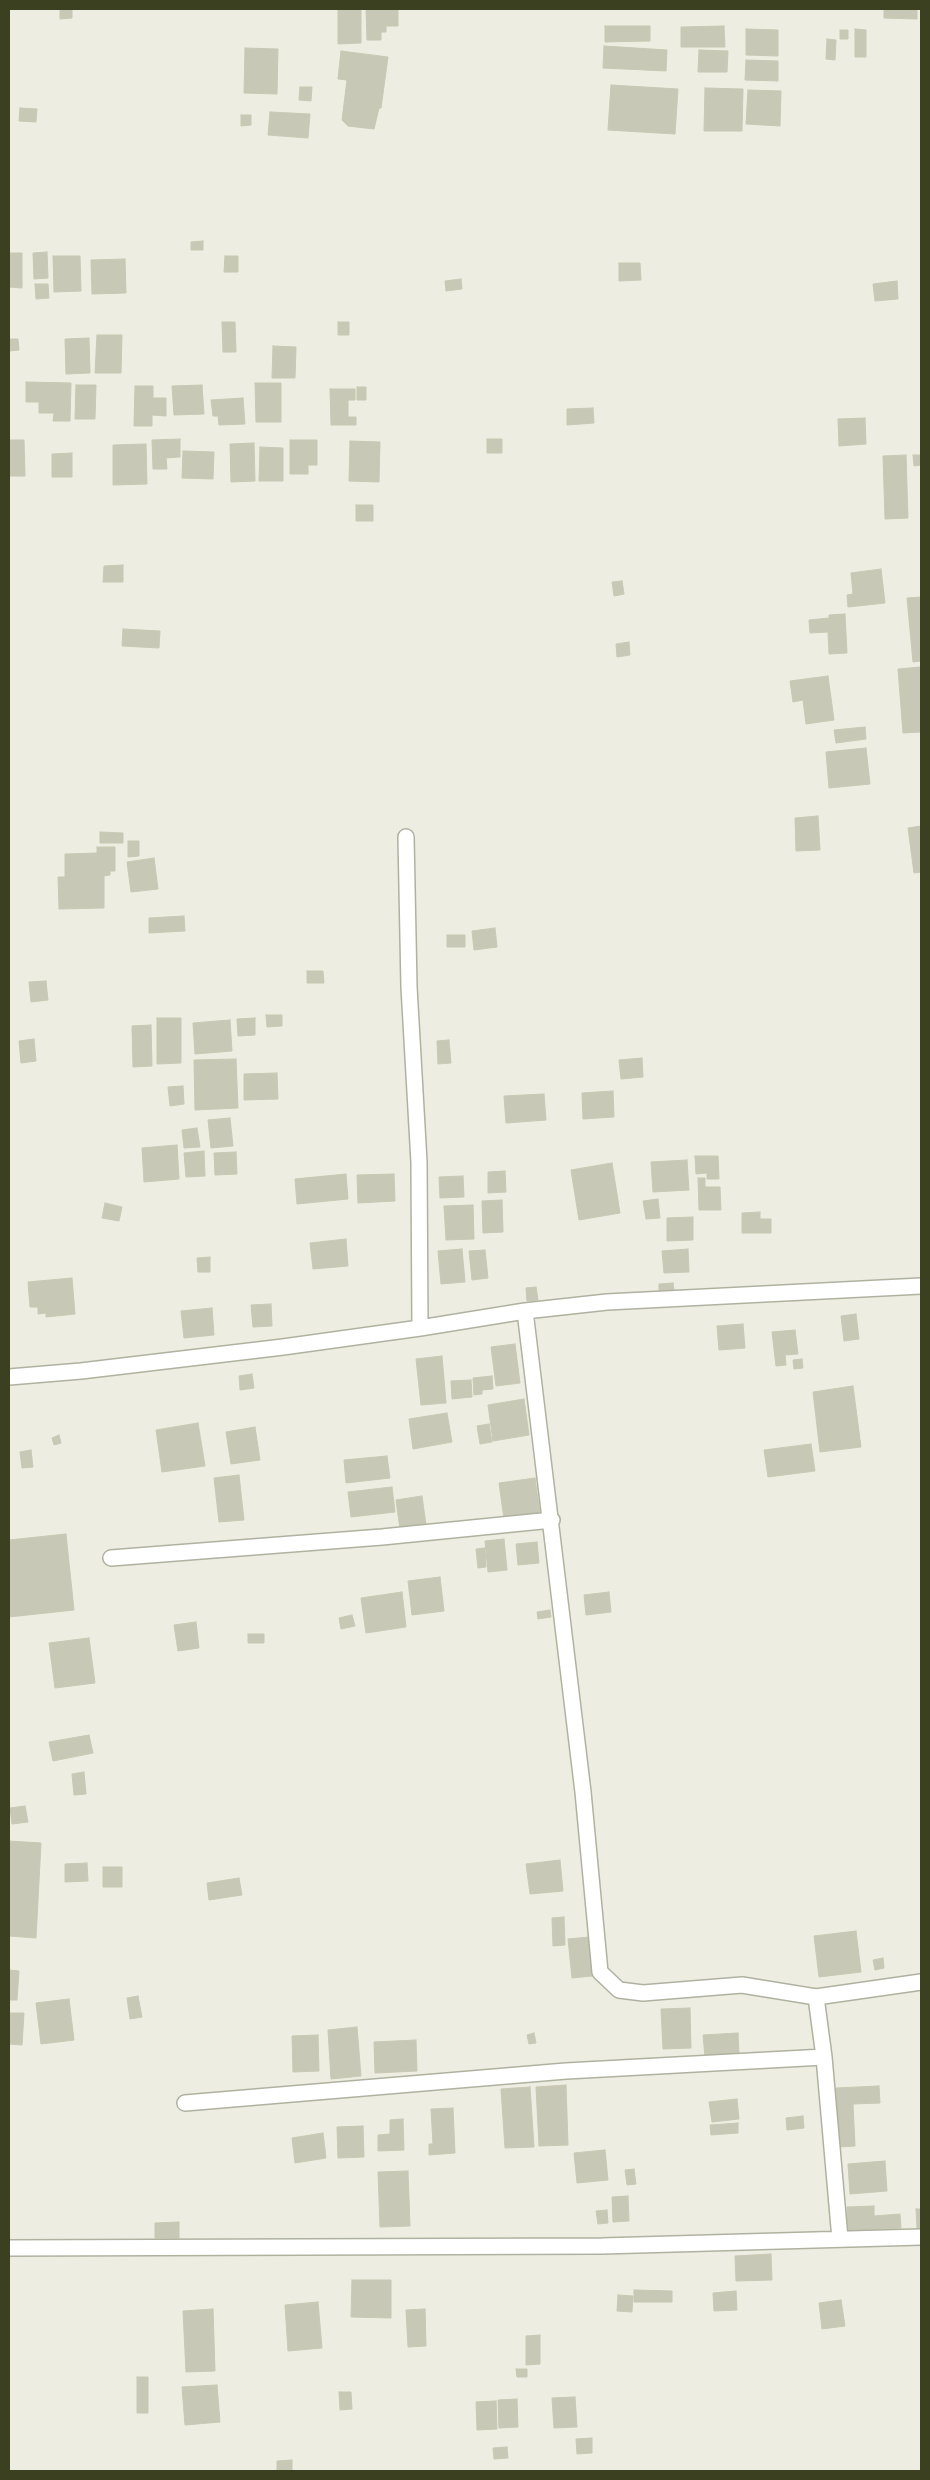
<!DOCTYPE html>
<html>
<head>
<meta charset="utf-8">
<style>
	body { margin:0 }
	#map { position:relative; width:930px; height:2480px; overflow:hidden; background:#edede2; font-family:"Golos Text",sans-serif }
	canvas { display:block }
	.frame { position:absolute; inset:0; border:10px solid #3b4020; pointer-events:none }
</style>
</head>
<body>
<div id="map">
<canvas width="930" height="2480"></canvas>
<div class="frame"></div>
</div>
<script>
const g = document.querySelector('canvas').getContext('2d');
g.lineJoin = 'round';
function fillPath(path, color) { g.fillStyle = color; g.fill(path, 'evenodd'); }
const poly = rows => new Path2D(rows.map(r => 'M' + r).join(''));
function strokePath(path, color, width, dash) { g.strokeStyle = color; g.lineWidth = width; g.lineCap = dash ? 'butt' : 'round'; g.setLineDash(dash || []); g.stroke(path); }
const building = poly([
	[60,9,72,9,72,18,60,19,60,9],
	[338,9,361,9,361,43,338,44,338,9],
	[366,9,398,9,398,26,386,26,386,32,381,32,381,40,367,40,366,9],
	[884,9,917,9,917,19,884,18,884,9],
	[605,26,650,26,650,41,605,42,605,26],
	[724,26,725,47,681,47,681,27,724,26],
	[746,29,778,30,778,56,746,55,746,29],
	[855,29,866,30,866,57,855,57,855,29],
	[840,30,848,30,848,39,840,39,840,30],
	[827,39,836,40,835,60,826,59,827,39],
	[604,46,667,50,666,71,603,68,604,46],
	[245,48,278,49,277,94,244,93,245,48],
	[699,50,728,51,727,72,698,72,699,50],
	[341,51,388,57,381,108,379,108,374,129,348,126,342,120,347,80,338,79,341,51],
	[746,60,778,61,778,81,745,80,746,60],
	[611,85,678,89,675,134,608,130,611,85],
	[300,87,312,87,311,101,299,100,300,87],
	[705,88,743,89,742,131,704,131,705,88],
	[748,90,781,91,780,126,746,124,748,90],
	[20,108,37,109,36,122,19,121,20,108],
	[270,112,310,114,308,138,268,135,270,112],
	[241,115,251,115,251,125,241,126,241,115],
	[203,241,203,250,191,250,191,242,203,241],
	[47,252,48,278,34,279,33,253,47,252],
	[9,253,22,253,22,288,9,287,9,253],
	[53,256,80,256,81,291,54,292,53,256],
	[225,256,238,256,238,272,224,272,225,256],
	[125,259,126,293,92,294,91,260,125,259],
	[619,263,640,263,641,280,619,281,619,263],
	[461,279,462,289,446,291,445,281,461,279],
	[897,281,898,299,875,301,873,284,897,281],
	[35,284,48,284,49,298,36,299,35,284],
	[222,322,235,322,236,352,223,352,222,322],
	[338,322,349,322,349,335,338,335,338,322],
	[97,335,122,335,121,373,95,373,97,335],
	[89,338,90,373,66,374,65,339,89,338],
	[9,339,18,339,19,350,9,351,9,339],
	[273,346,296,347,295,378,272,378,273,346],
	[26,382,71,383,70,421,53,421,54,413,39,413,39,402,26,402,26,382],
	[255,383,281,383,281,422,256,422,255,383],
	[76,385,96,385,95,419,75,419,76,385],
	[202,385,204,414,174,415,172,386,202,385],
	[135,386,153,386,153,398,166,398,166,416,152,415,152,426,134,426,135,386],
	[357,387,366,387,366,400,357,400,357,387],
	[330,389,355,389,355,400,348,400,348,417,356,417,356,425,331,425,330,389],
	[243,398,245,424,219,425,218,416,213,416,211,400,243,398],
	[593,408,594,423,567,425,567,409,593,408],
	[865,418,866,444,839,446,838,419,865,418],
	[180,439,180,457,166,458,167,469,153,469,152,440,180,439],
	[487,439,502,439,502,453,487,453,487,439],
	[9,440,24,440,25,476,9,476,9,440],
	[290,440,317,440,317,465,308,465,308,474,290,474,290,440],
	[350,441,380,442,379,482,349,481,350,441],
	[254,443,255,481,231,482,230,444,254,443],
	[146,444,147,484,113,485,113,445,146,444],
	[260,447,283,448,283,481,259,481,260,447],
	[183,451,214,452,213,479,182,478,183,451],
	[72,453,72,477,52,477,52,454,72,453],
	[906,455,908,518,885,519,883,456,906,455],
	[913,455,921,455,921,465,914,466,913,455],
	[356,505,373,505,373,521,356,521,356,505],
	[123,565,123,582,103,582,104,566,123,565],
	[881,569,885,603,848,607,847,595,853,594,851,573,881,569],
	[622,581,624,594,614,596,612,582,622,581],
	[921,597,921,661,913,662,907,598,921,597],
	[845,614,847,653,829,654,828,632,810,633,809,620,829,618,829,615,845,614],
	[123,629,160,631,159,648,122,646,123,629],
	[629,642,630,655,617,657,616,644,629,642],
	[921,667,921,732,903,733,898,669,921,667],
	[828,676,834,720,806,724,803,700,793,702,790,681,828,676],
	[865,727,866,739,836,743,834,730,865,727],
	[866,748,870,784,829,788,826,752,866,748],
	[818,816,820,850,796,851,795,818,818,816],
	[921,826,921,872,914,873,908,828,921,826],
	[100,832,123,833,123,843,100,843,100,832],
	[128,841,139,841,139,856,128,857,128,841],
	[97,847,115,847,115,871,110,871,110,875,104,876,104,908,59,909,58,877,65,877,65,854,97,853,97,847],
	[154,858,158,889,131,892,127,862,154,858],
	[184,916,185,931,149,933,149,918,184,916],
	[495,928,497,947,474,950,472,931,495,928],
	[447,935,465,935,465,947,447,947,447,935],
	[307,971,323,971,324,983,307,983,307,971],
	[46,981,48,1000,31,1002,29,982,46,981],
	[266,1015,282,1015,282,1026,267,1027,266,1015],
	[157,1018,181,1018,181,1063,157,1064,157,1018],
	[255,1018,255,1035,238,1036,237,1019,255,1018],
	[230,1020,232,1051,195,1054,193,1023,230,1020],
	[151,1025,152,1066,133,1067,132,1026,151,1025],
	[34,1039,36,1061,21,1063,19,1041,34,1039],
	[449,1040,451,1063,438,1064,437,1041,449,1040],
	[642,1058,643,1077,621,1079,619,1060,642,1058],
	[236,1059,238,1108,195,1110,194,1060,236,1059],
	[277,1073,278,1099,244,1100,244,1074,277,1073],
	[183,1086,184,1104,170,1106,168,1087,183,1086],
	[613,1091,614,1117,583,1119,582,1093,613,1091],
	[544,1094,546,1120,506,1123,504,1096,544,1094],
	[230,1118,233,1146,211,1148,208,1120,230,1118],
	[197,1128,200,1147,184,1148,182,1130,197,1128],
	[177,1145,179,1179,144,1182,142,1148,177,1145],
	[204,1151,205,1176,186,1177,184,1153,204,1151],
	[236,1152,237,1174,215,1175,214,1153,236,1152],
	[695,1156,718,1156,719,1179,707,1179,707,1173,696,1174,695,1156],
	[687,1160,689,1190,653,1192,651,1162,687,1160],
	[612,1163,620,1213,579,1220,571,1170,612,1163],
	[505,1171,506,1192,488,1193,488,1172,505,1171],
	[346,1174,348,1199,297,1204,295,1179,346,1174],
	[394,1174,395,1201,358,1203,357,1175,394,1174],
	[463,1176,464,1197,440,1198,439,1177,463,1176],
	[698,1178,705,1178,705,1187,720,1187,721,1210,699,1210,698,1178],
	[658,1199,660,1218,646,1219,643,1201,658,1199],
	[502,1200,503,1232,483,1233,482,1201,502,1200],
	[105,1203,122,1207,119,1221,102,1218,105,1203],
	[473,1205,474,1239,446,1240,444,1206,473,1205],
	[760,1212,760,1219,771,1219,771,1233,742,1233,742,1213,760,1212],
	[693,1217,693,1240,667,1241,667,1218,693,1217],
	[346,1239,348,1266,313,1269,310,1243,346,1239],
	[462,1249,465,1282,441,1284,438,1251,462,1249],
	[688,1249,689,1272,664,1273,662,1251,688,1249],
	[485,1250,488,1278,472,1280,469,1251,485,1250],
	[210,1257,210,1272,198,1272,197,1258,210,1257],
	[72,1278,75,1314,46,1317,46,1313,38,1314,38,1307,30,1307,28,1282,72,1278],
	[673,1283,674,1290,659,1291,659,1284,673,1283],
	[536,1287,538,1300,527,1301,526,1288,536,1287],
	[271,1304,272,1326,253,1327,251,1305,271,1304],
	[212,1308,214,1335,184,1338,181,1311,212,1308],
	[856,1314,859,1339,844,1341,841,1316,856,1314],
	[743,1324,745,1348,719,1350,717,1326,743,1324],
	[795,1330,798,1354,785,1355,786,1365,776,1366,772,1332,795,1330],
	[515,1344,520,1383,496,1386,491,1347,515,1344],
	[442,1356,446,1403,421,1405,416,1359,442,1356],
	[802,1359,803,1368,794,1369,793,1360,802,1359],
	[252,1374,254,1388,240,1390,239,1376,252,1374],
	[492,1376,493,1389,482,1390,482,1394,474,1395,473,1378,492,1376],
	[471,1380,472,1397,452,1399,451,1381,471,1380],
	[853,1386,861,1447,820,1452,813,1392,853,1386],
	[524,1399,529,1435,493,1441,488,1405,524,1399],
	[447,1413,452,1442,413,1449,409,1419,447,1413],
	[198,1423,205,1466,162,1472,156,1430,198,1423],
	[489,1424,492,1442,480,1444,477,1426,489,1424],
	[255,1427,260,1460,231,1464,226,1432,255,1427],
	[59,1435,61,1443,54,1445,52,1438,59,1435],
	[811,1444,815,1471,768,1477,764,1450,811,1444],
	[31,1450,33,1467,22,1468,20,1452,31,1450],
	[387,1456,390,1478,346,1483,344,1460,387,1456],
	[239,1475,244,1520,219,1522,214,1478,239,1475],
	[535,1478,540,1514,504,1519,499,1483,535,1478],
	[392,1487,395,1512,351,1517,348,1492,392,1487],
	[422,1496,426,1525,400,1529,396,1500,422,1496],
	[66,1534,74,1610,9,1617,9,1540,66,1534],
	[504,1539,507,1570,488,1572,485,1541,504,1539],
	[537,1542,539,1563,518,1565,516,1544,537,1542],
	[485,1548,486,1567,478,1568,476,1549,485,1548],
	[440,1577,444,1611,412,1615,408,1581,440,1577],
	[402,1592,406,1627,366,1633,361,1598,402,1592],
	[609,1592,611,1612,586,1615,584,1595,609,1592],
	[550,1610,551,1617,538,1619,537,1612,550,1610],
	[352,1615,355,1626,341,1629,339,1618,352,1615],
	[196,1622,199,1648,178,1651,174,1625,196,1622],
	[248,1634,264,1634,264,1643,248,1643,248,1634],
	[89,1638,95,1683,55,1688,49,1643,89,1638],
	[89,1735,93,1753,53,1761,49,1742,89,1735],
	[84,1772,86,1794,74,1795,72,1774,84,1772],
	[25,1806,28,1822,12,1824,10,1808,25,1806],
	[9,1841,41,1843,36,1938,9,1936,9,1841],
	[560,1860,563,1891,530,1894,526,1864,560,1860],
	[87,1863,88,1881,65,1882,65,1864,87,1863],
	[103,1867,122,1867,122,1887,103,1887,103,1867],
	[239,1878,242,1895,209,1900,207,1883,239,1878],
	[564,1917,565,1945,553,1946,552,1918,564,1917],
	[856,1931,861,1972,819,1977,814,1936,856,1931],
	[589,1937,592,1976,572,1978,568,1939,589,1937],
	[883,1958,884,1968,875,1970,873,1960,883,1958],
	[9,1970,19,1971,17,2000,9,2000,9,1970],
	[138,1996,142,2017,130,2019,127,1998,138,1996],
	[69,1999,74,2040,41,2044,36,2003,69,1999],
	[690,2008,691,2048,663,2049,661,2009,690,2008],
	[9,2013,24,2013,22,2045,9,2044,9,2013],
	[357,2027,361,2076,331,2079,328,2030,357,2027],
	[534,2033,536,2043,529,2044,527,2035,534,2033],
	[738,2033,739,2054,705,2057,703,2035,738,2033],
	[318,2035,319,2071,293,2072,292,2036,318,2035],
	[416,2040,417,2071,375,2073,374,2042,416,2040],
	[566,2085,568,2145,539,2146,536,2087,566,2085],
	[879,2086,880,2103,853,2104,855,2146,839,2147,836,2088,879,2086],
	[530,2087,534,2147,505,2148,501,2089,530,2087],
	[737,2099,739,2119,712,2122,709,2102,737,2099],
	[453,2108,455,2153,429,2155,429,2144,433,2144,431,2109,453,2108],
	[803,2116,804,2128,787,2130,786,2118,803,2116],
	[403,2119,404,2150,378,2151,378,2135,390,2134,390,2120,403,2119],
	[738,2123,738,2133,711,2135,710,2125,738,2123],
	[363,2126,364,2157,338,2158,337,2127,363,2126],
	[323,2133,326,2158,295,2163,292,2138,323,2133],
	[605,2150,608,2180,577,2183,574,2153,605,2150],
	[885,2161,887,2191,850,2194,848,2164,885,2161],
	[634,2169,636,2184,627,2185,625,2170,634,2169],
	[408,2171,410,2226,380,2227,378,2172,408,2171],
	[628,2196,629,2221,613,2222,612,2197,628,2196],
	[874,2206,874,2216,900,2214,901,2228,848,2231,847,2207,874,2206],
	[916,2209,921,2209,921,2228,917,2228,916,2209],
	[607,2210,608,2223,598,2224,596,2211,607,2210],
	[179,2222,179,2238,155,2238,155,2223,179,2222],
	[771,2254,772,2280,736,2281,735,2256,771,2254],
	[352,2280,391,2280,391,2318,351,2317,352,2280],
	[634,2290,672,2291,672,2302,634,2302,634,2290],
	[736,2291,737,2310,714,2311,713,2293,736,2291],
	[618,2295,633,2296,632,2312,617,2311,618,2295],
	[841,2300,845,2326,822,2329,819,2303,841,2300],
	[318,2302,322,2348,288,2351,285,2305,318,2302],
	[213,2309,215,2371,186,2372,183,2311,213,2309],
	[425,2309,426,2346,408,2347,406,2310,425,2309],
	[540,2335,540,2364,526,2365,526,2336,540,2335],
	[516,2369,527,2369,527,2377,517,2377,516,2369],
	[137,2377,148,2377,148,2413,137,2413,137,2377],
	[217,2385,220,2422,185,2425,182,2387,217,2385],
	[339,2392,351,2392,352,2409,340,2410,339,2392],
	[575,2397,577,2427,554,2428,552,2398,575,2397],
	[517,2399,518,2427,499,2428,498,2400,517,2399],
	[496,2401,497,2429,477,2430,476,2402,496,2401],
	[592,2438,592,2453,577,2454,576,2439,592,2438],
	[507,2447,508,2458,494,2459,493,2448,507,2447],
	[292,2460,292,2471,277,2471,277,2461,292,2460]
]);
const street = poly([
	[406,837,409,987,419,1162,420,1328],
	[525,1311,583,1792,600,1972,619,1990,643,1993,742,1985,816,1997,921,1982],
	[9,1377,81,1371,283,1347,420,1328,525,1311,607,1302,921,1286],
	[111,1558,382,1537,552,1520],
	[816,1997,824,2057,840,2239],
	[185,2103,566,2071,824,2057],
	[9,2248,602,2246,921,2237]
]);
fillPath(building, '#c8c8b7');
strokePath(building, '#c8c8b3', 1);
strokePath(street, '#b0b2a0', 18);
strokePath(street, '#fff', 15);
</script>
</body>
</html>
